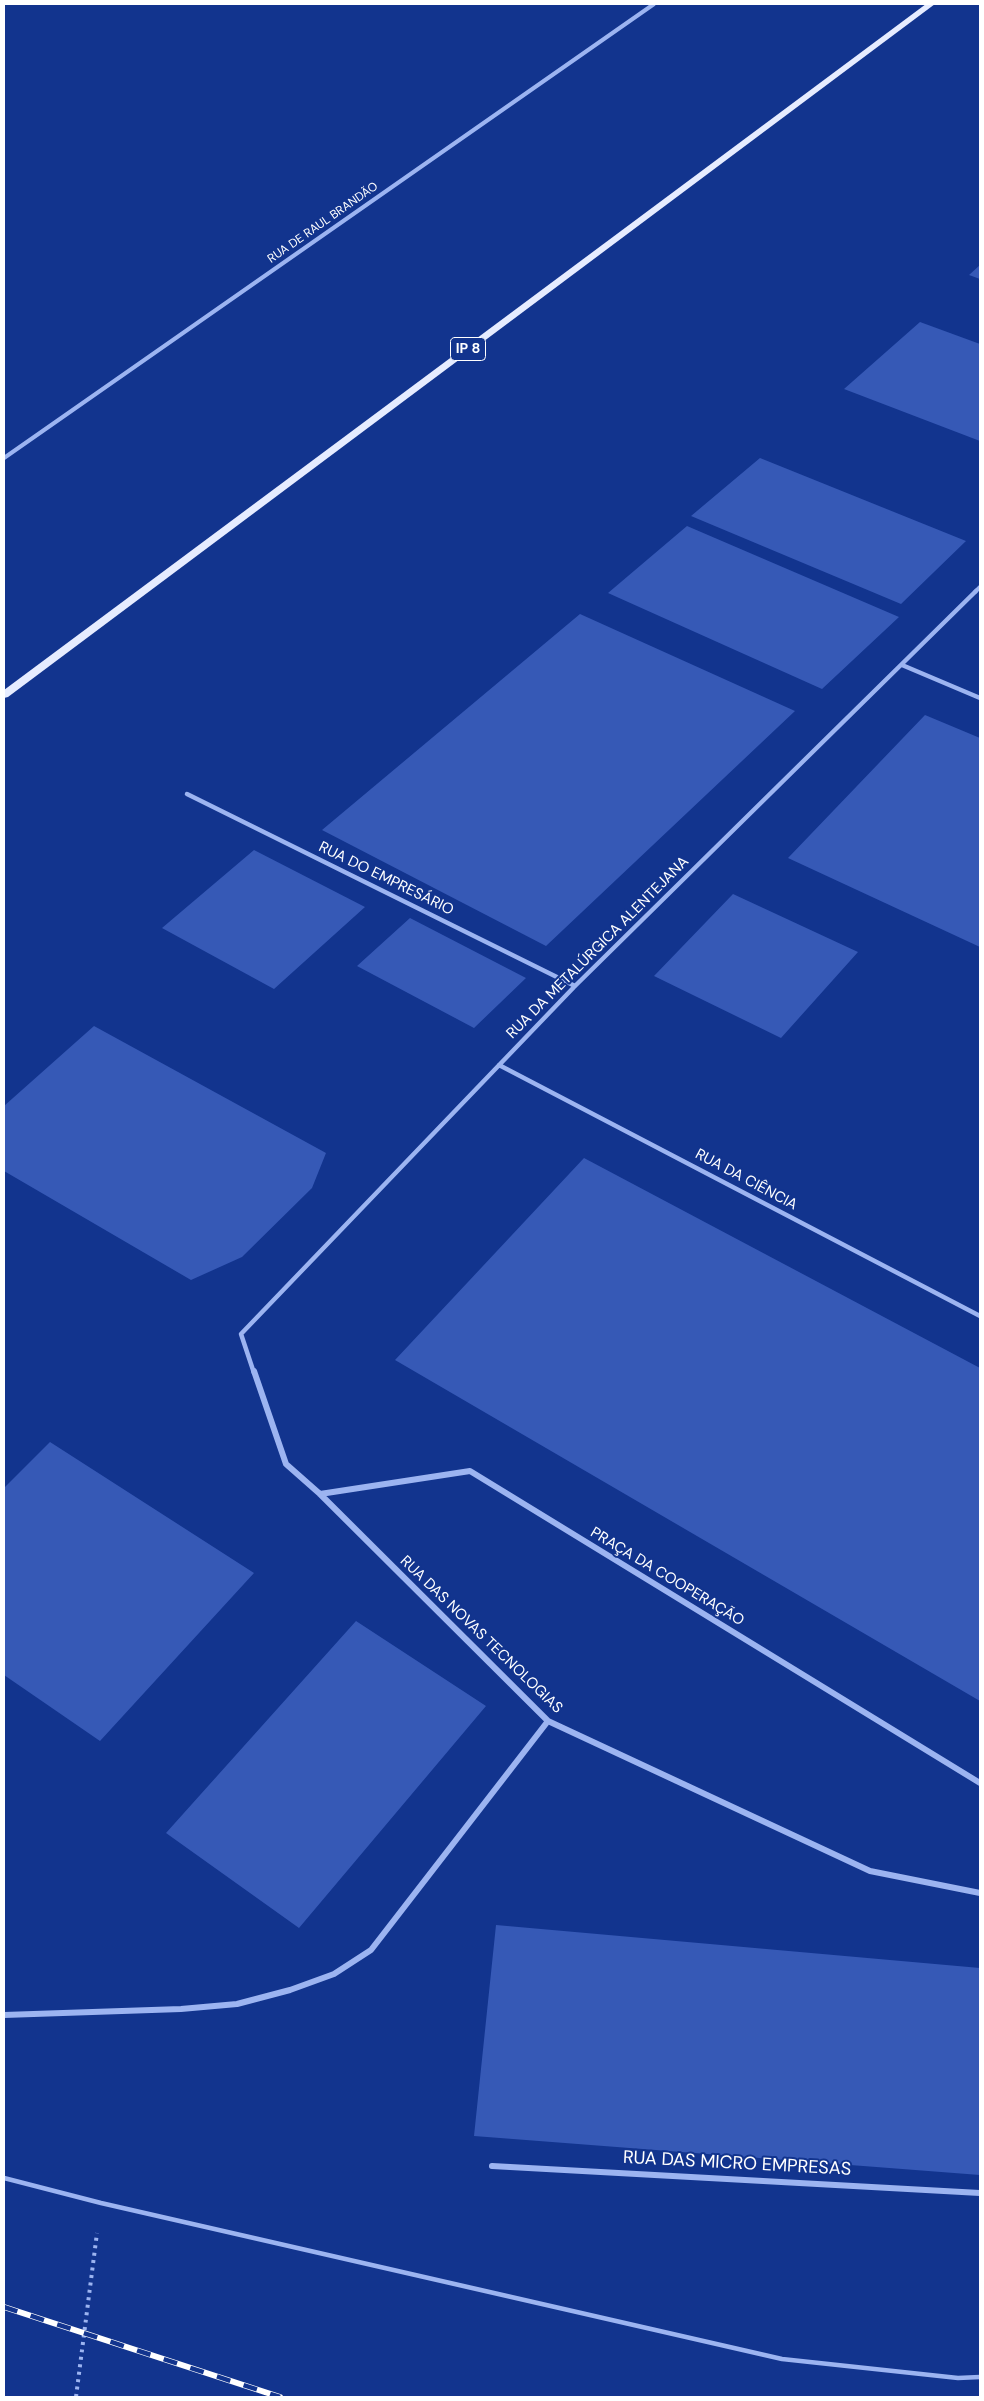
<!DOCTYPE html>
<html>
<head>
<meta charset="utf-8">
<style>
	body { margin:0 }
	#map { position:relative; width:984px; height:2401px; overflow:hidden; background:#12348e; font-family:"DM Sans",sans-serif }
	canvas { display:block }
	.frame { position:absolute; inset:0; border:5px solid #fff; pointer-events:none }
</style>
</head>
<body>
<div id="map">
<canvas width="984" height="2401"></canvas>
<div class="frame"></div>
</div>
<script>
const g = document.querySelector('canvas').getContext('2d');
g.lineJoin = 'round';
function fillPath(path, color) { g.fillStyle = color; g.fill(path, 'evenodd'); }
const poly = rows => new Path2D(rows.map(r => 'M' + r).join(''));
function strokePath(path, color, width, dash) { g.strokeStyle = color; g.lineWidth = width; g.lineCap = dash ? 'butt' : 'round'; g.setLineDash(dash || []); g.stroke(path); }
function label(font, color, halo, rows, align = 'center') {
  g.font = font + ' "DM Sans",sans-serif'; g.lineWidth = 4; g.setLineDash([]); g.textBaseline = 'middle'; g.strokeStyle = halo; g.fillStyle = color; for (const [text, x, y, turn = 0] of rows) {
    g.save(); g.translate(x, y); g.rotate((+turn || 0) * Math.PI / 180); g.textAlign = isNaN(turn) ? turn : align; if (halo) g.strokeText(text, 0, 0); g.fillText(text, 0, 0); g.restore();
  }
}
const building = poly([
	[980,265,980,279,969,275],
	[920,322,980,344,980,441,844,389],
	[760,458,966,541,901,604,691,516],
	[687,526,899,617,822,689,608,593],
	[580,614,795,711,546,946,322,830],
	[925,715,980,738,980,947,788,858],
	[254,850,365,907,274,989,162,928],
	[733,894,858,952,781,1038,654,976],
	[410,918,526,978,474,1028,357,966],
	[94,1026,326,1153,312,1188,242,1257,191,1280,4,1171,4,1106],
	[584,1158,980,1368,980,1701,395,1360],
	[50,1442,254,1573,100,1741,4,1675,4,1488],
	[356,1621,486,1706,299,1928,166,1833],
	[496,1925,980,1968,980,2175,474,2136]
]);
const path = poly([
	[76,2397,97,2233]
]);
const service = poly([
	[4,2178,101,2203,782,2359,958,2378,980,2377]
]);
const minorFar2 = poly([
	[4,458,654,4],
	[975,592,980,587]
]);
const minorFar1 = poly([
	[902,665,980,698],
	[187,794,575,986],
	[499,1065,980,1316],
	[254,1373,241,1334,575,986,976,591]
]);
const minor = poly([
	[254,1371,286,1464,320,1494,548,1721,870,1871,980,1893],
	[320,1494,470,1471,980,1783],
	[4,2015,181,2009,237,2004,290,1990,334,1974,371,1950,548,1721],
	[492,2166,980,2193]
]);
const primary = poly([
	[926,4,935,4,8,697,4,698,4,690,926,4]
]);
const rail = poly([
	[4,2307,280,2397]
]);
const farStreetnames = [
	["RUA DE RAUL BRANDÃO",323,223,-35]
];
const shields = [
	[468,349,35]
];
const shieldNames = [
	["IP 8",468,349]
];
const streetNames = [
	["RUA DO EMPRESÁRIO",386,879,26],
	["RUA DA METALÚRGICA ALENTEJANA",598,948,-45],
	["RUA DA CIÊNCIA",746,1180,28],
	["PRAÇA DA COOPERAÇÃO",667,1577,31],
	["RUA DAS NOVAS TECNOLOGIAS",481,1635,44]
];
const nearStreetnames = [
	["RUA DAS MICRO EMPRESAS",737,2164,3]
];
fillPath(building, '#3659b6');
strokePath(path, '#9cb4f1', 4, [3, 4.5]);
strokePath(service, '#9cb4f1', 4.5);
strokePath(minorFar2, '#9cb4f1', 4);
strokePath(minorFar1, '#9cb4f1', 4.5);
strokePath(minor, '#9cb4f1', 6);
fillPath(primary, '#e6ecff');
strokePath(rail, '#fff', 6);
strokePath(rail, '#12348e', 4.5, [14]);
label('12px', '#fff', '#12348e', farStreetnames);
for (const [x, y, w] of shields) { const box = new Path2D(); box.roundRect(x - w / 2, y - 11.5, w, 23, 4); g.fillStyle = '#12348e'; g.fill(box); strokePath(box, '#fff', 1); }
label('bold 14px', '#fff', null, shieldNames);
label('15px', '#fff', '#12348e', streetNames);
label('18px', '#fff', '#12348e', nearStreetnames);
</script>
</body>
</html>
